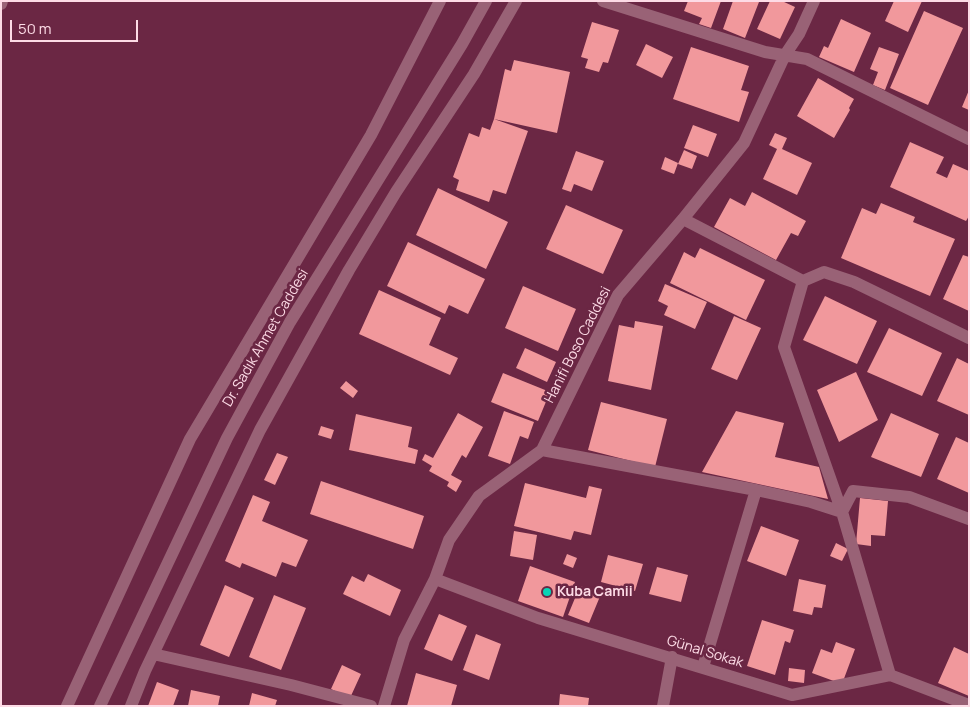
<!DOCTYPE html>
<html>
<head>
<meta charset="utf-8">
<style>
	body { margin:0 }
	#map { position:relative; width:970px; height:707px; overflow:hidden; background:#6b2744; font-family:Manrope,sans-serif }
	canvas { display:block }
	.frame { position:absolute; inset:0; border:2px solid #fddbe6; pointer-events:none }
	.scale { position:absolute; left:10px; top:20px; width:128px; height:22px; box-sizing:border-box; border:2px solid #fddbe6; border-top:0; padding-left:6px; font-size:15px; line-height:18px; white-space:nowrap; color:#fddbe6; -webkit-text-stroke:4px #6b2744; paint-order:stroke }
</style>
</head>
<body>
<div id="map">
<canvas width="970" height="707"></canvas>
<div class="frame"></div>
<div class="scale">50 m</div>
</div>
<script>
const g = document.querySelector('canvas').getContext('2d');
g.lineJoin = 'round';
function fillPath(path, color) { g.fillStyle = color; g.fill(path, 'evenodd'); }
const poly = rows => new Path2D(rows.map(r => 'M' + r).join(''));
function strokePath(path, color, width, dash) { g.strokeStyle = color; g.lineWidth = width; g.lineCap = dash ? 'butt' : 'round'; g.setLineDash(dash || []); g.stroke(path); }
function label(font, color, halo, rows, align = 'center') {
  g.font = font + ' Manrope,sans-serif'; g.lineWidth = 5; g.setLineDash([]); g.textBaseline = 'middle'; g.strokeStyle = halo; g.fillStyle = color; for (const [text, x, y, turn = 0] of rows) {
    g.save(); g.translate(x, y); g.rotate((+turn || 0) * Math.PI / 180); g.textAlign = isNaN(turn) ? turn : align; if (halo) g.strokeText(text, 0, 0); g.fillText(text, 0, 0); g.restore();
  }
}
const building = poly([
	[688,1,721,1,711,28,699,24,702,18,684,11],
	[733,1,759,2,745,38,723,29],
	[770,1,782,1,795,7,780,39,757,29],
	[894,1,922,1,908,32,885,21],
	[924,11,963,28,928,105,890,88],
	[841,19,871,33,854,72,819,57,824,46,828,48],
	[592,22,619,30,608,63,603,62,599,72,585,68,588,59,581,57],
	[646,44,673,57,662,78,636,65],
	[691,47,749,66,741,90,749,92,739,122,673,99],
	[879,47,899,54,885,90,873,85,878,72,870,69],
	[514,60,570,72,557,133,494,119,505,69,511,71],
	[818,78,854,99,849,108,850,110,834,138,797,116],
	[969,90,969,110,962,107],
	[494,119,528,131,506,194,493,190,489,202,456,190,459,180,453,177,469,133,479,137,482,127,490,130],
	[693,125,717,134,708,157,684,148],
	[775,133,787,138,782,149,812,163,797,195,763,179,777,149,769,145],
	[910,142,944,157,936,173,947,178,953,164,969,171,969,216,966,221,890,187],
	[684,150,697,156,692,169,678,164],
	[576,151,604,161,592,191,574,184,571,192,562,189],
	[665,157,678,163,674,174,661,169],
	[438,188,508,222,486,269,416,235],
	[752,192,806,221,798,236,791,233,776,260,714,227,730,198,745,206],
	[881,203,915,217,913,222,955,239,930,296,841,258,862,208,876,214],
	[566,205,623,230,603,274,546,249],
	[408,242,485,279,468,314,449,305,445,314,387,286],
	[700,248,765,280,746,320,670,283,684,252,695,258],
	[963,255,969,257,969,311,943,299],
	[665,284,707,302,695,329,664,315,668,306,658,301],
	[523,286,576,309,558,351,505,328],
	[379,290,441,318,429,345,458,358,450,375,359,334],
	[825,296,877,321,857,364,803,340],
	[734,316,761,328,737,380,711,369],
	[635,321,663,326,651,390,608,381,619,325,634,328],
	[889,328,942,353,922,396,867,372],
	[525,348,556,362,547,382,516,368],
	[957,358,969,364,969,415,937,401],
	[856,372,878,420,839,442,817,390],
	[503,373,550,392,538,421,491,402],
	[346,381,358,391,353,398,340,388],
	[601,402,667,419,655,467,588,450],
	[504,411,534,422,528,439,520,436,510,464,488,456],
	[736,411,784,423,775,457,819,467,828,499,702,472],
	[458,413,483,427,466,458,462,455,451,475,462,481,456,492,447,486,449,482,429,471,432,466,422,460,425,454,433,458],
	[891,413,939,434,921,477,871,457],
	[356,414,412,427,408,447,418,450,415,464,349,450],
	[321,426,334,430,331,439,318,435],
	[956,437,969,443,969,493,937,479],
	[277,453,288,457,275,485,264,480],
	[321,481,424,516,413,549,310,514],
	[525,483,586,498,589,486,602,489,591,535,574,531,571,540,514,526],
	[253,495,270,502,262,521,308,540,296,567,282,562,276,577,242,563,240,568,225,561],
	[860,498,888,501,885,536,871,535,871,546,856,544],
	[761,526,799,540,786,576,747,561],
	[514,531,537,535,533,560,510,556],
	[836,543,848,549,842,561,830,556],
	[567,554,577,558,573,568,563,564],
	[608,555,643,564,635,591,601,582],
	[530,566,575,582,563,617,518,601],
	[657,567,688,575,681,602,649,594],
	[368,574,401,590,390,616,343,594,352,576,364,582],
	[799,579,826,585,822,608,814,607,812,615,793,611],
	[225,585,254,598,229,657,200,645],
	[580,586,601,594,589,623,568,615],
	[274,595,306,608,281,670,249,657],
	[439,614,467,626,452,661,424,649],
	[762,620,794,630,790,643,785,641,775,675,747,666],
	[476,634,501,644,489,680,463,670],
	[836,642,855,649,842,684,812,673,821,649,832,653],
	[954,647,969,654,969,696,938,683],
	[342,665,361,674,350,698,331,689],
	[789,668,805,670,804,683,788,681],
	[416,673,457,685,451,706,407,706],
	[157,682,179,690,173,706,148,706],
	[191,690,220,696,218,706,188,706],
	[252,693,277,700,275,706,249,706],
	[560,694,589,698,588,706,559,706]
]);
const minor = poly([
	[603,1,765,52,807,59,969,139],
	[1,4,2,1],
	[683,219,803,281],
	[969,338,854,282,824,272,803,281,784,347,842,512,853,491,909,497,969,519],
	[542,450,756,490,811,502,842,512,890,675],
	[435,579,538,618,792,695,890,675,969,705],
	[153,654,291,685,371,706],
	[703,667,756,490],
	[67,706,190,439,371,135,440,1],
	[100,706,227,438,290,322,462,44,486,1],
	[131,706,145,671,260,430,349,270,396,192,474,74,516,1],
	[384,706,404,640,435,579,449,540,479,496,542,450,618,295,683,219,744,143,785,55,799,34,814,1],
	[663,706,672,657]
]);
const markers = [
	[547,592,5,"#08d5b5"]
];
const streetNames = [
	["Dr. Sadık Ahmet Caddesi",266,338,-60],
	["Hanifi Boso Caddesi",578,345,-63],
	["Günal Sokak",705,652,17]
];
const poiNames = [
	["Kuba Camii",557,592]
];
fillPath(building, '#f1989c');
strokePath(minor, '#996276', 12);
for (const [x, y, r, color] of markers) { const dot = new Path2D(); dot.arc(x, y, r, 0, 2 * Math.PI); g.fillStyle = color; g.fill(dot); strokePath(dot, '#6b2744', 2); }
label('14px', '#fddbe6', '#6b2744', streetNames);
label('bold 14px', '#fddbe6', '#6b2744', poiNames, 'left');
</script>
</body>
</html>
